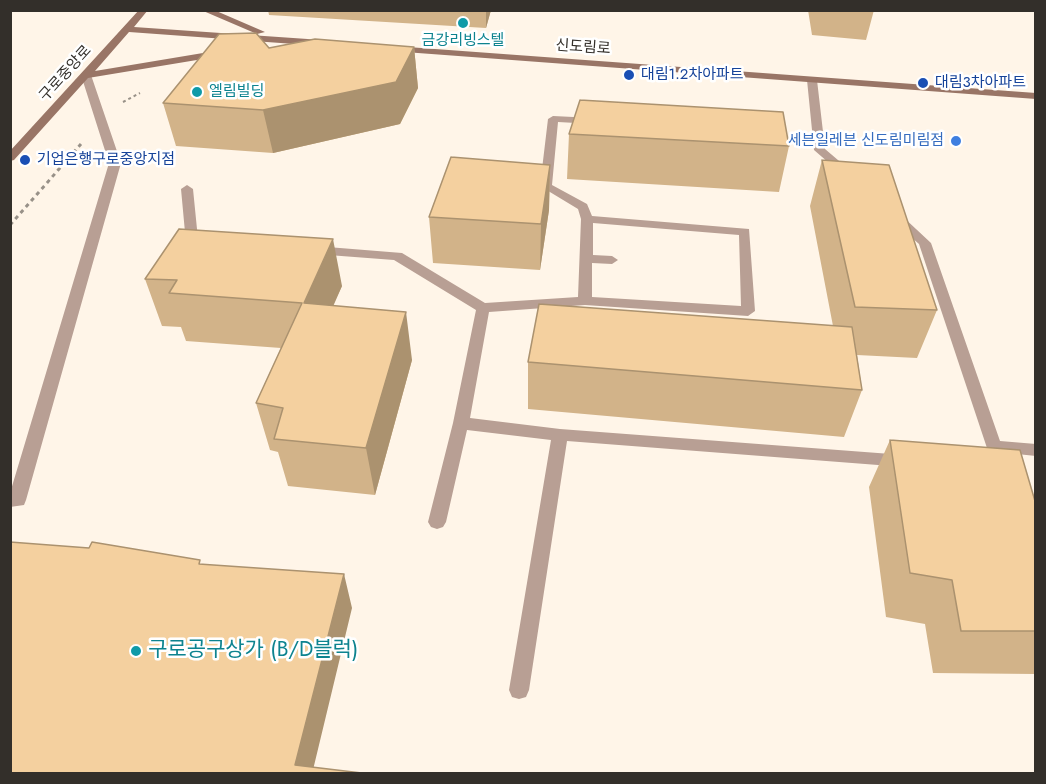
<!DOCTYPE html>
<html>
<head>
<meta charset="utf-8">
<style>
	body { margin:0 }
	#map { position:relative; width:1046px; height:784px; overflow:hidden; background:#fff5e8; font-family:Jost,sans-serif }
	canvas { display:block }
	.frame { position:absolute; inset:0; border:12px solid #332f2a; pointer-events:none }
</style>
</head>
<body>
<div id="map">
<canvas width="1046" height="784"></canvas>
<div class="frame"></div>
</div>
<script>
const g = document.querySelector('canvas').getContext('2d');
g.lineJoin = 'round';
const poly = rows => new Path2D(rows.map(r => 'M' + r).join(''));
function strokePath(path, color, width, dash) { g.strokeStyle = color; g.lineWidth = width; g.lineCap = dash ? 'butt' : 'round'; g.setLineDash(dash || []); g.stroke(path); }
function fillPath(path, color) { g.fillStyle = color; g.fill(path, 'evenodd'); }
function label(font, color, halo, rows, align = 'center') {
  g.font = font + ' Jost,"Noto Sans KR",sans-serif'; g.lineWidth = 5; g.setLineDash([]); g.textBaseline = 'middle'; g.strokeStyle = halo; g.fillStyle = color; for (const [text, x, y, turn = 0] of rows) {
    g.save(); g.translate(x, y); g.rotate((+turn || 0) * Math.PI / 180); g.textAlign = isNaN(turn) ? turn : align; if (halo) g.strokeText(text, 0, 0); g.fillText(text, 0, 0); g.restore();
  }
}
const pathFar1 = poly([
	[123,102,140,93]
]);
const path = poly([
	[10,225,81,144]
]);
const lane = poly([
	[86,72,91,75,121,163,26,500,24,505,10,507,10,493,109,163,81,75,86,72],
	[812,77,817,80,825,149,852,172,852,176,844,176,814,150,807,80,812,77],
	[553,116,594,118,599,121,594,124,558,122,552,185,587,204,592,216,749,229,755,311,748,316,585,305,489,312,470,418,560,429,891,454,901,452,907,454,909,458,907,462,891,466,567,441,529,690,526,697,519,699,512,697,509,690,551,440,467,430,446,522,443,527,437,529,431,527,428,522,453,423,476,310,394,260,315,254,309,250,315,246,402,253,485,303,578,297,581,219,578,209,540,186,548,119,553,116],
	[593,223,739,235,741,306,592,297,592,263,612,264,618,260,612,256,593,255,593,223],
	[187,185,193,189,198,239,205,243,199,247,188,246,186,243,181,189,187,185],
	[897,214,901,215,931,243,1000,441,1036,444,1036,456,988,451,919,244,893,221,893,215,897,214]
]);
const secondary = poly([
	[139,10,148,10,134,27,322,40,327,43,322,46,129,32,95,71,221,50,226,53,221,56,88,78,14,160,10,161,10,151,139,10],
	[201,10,214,10,265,32,257,34,201,10],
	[394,46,1036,93,1036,99,391,51,389,49,394,46]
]);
const wall = poly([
	[268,10,491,10,486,28,269,15],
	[808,10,874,10,866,40,812,35],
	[414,47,418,88,400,124,273,153,176,146,163,103,269,48],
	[569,134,789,146,779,192,567,179],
	[822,160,937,310,917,358,857,355,862,390,844,437,528,409,528,362,833,326,810,206],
	[550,165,549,210,540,270,433,263,429,217],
	[145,279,342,286,333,305,412,360,375,495,288,486,278,452,270,450,256,403,281,348,186,341,181,327,162,326],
	[890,440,1035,501,1035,674,933,673,925,624,886,617,869,487]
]);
const shadedWall = poly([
	[486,10,491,10,486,28],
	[414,47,418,88,400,124,273,153,263,110],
	[550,165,549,210,540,270,541,224],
	[333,239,342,286,314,350,304,303],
	[406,312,412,360,375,495,366,448],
	[344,574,352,608,312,774,295,765]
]);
const building = poly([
	[256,33,269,48,315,39,414,47,396,82,263,110,163,103,219,34,256,33],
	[580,100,783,112,789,146,569,134,580,100],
	[451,157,550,165,541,224,429,217,451,157],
	[822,160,889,165,937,310,855,307,822,160],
	[179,229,333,239,304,303,406,312,366,448,274,439,283,408,256,403,302,303,169,293,177,280,145,279,179,229],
	[539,304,852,327,862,390,528,362,539,304],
	[890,440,1020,450,1035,501,1035,631,961,631,952,580,910,573,890,440],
	[10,542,89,548,92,542,200,560,199,564,344,574,295,765,370,774,10,774,10,542]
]);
const markers = [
	[463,23,6,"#0f9aa8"],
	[629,75,6,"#1a4fb4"],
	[923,83,6,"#1a4fb4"],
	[197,92,6,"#0f9aa8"],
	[956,141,6,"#3f7fe0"],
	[25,160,6,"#1a4fb4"],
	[136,651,6,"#0f9aa8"]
];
const farCulturenames = [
	["금강리빙스텔",463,41],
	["엘림빌딩",209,92,"left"]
];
const farStreetnames = [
	["신도림로",583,48,4],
	["구로중앙로",66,74,-48]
];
const farTransitnames = [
	["대림1.2차아파트",641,75],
	["대림3차아파트",935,83],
	["기업은행구로중앙지점",37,160]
];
const farShopnames = [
	["세븐일레븐 신도림미림점",944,141]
];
const nearCulturenames = [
	["구로공구상가 (B/D블럭)",148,651]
];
strokePath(pathFar1, '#989188', 2, [3, 3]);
strokePath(path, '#989188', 3, [4, 4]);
fillPath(lane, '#b89f94');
fillPath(secondary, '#997566');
fillPath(wall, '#d2b389');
fillPath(shadedWall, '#ab926f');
fillPath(building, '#f4d09f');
strokePath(building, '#ab926f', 1.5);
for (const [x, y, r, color] of markers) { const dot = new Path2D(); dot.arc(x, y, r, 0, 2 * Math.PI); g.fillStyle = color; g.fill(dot); strokePath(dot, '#fff', 2); }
label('15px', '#0d838f', '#fff', farCulturenames);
label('15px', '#332f2a', '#fff', farStreetnames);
label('15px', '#164399', '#fff', farTransitnames, 'left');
label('15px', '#366cbe', '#fff', farShopnames, 'right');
label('21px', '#0d838f', '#fff', nearCulturenames, 'left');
</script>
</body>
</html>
